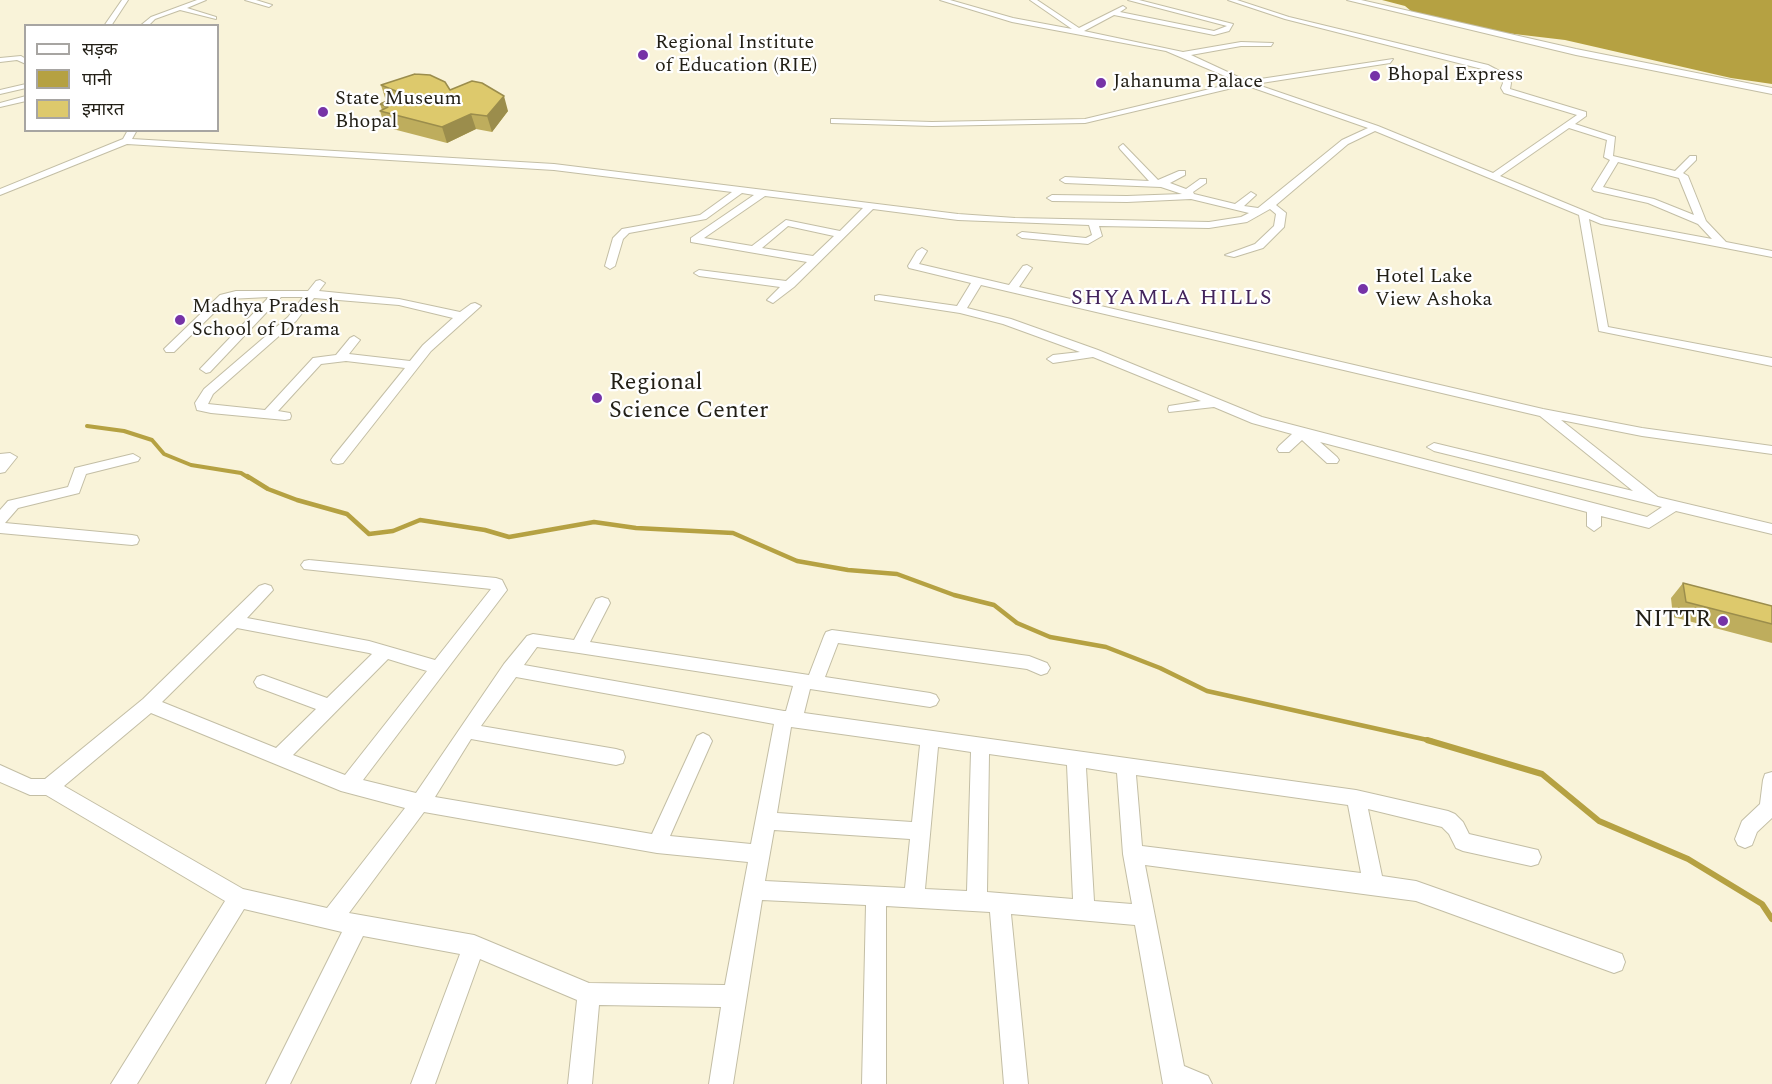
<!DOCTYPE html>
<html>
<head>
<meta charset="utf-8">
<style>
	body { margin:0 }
	#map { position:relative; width:1772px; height:1084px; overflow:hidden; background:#f9f3d9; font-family:Spectral,"Noto Sans Devanagari",serif }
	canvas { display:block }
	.legend { position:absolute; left:24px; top:24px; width:195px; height:108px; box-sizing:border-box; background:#fff; border:2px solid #a7a5a2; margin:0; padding:8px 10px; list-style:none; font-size:18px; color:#221f16 }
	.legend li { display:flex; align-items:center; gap:12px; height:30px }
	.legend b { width:30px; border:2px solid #a7a5a2 }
</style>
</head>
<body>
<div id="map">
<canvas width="1772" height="1084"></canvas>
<ul class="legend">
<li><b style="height:8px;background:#fff"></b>सड़क</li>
<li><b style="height:16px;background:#b5a142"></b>पानी</li>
<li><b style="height:16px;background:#ddc96c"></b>इमारत</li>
</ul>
</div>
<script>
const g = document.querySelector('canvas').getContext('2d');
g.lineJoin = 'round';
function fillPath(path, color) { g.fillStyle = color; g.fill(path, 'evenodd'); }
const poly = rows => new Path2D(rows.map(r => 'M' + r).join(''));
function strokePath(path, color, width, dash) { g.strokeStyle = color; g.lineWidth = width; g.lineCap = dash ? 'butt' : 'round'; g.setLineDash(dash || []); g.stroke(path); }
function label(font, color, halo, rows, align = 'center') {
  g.font = font + ' Spectral,serif'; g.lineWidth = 4.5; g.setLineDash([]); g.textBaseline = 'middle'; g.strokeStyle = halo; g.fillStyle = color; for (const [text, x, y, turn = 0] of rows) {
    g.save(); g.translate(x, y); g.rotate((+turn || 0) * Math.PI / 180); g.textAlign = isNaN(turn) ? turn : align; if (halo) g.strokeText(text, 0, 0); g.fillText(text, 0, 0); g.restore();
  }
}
const water = poly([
	[1382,0,1772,0,1772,84,1731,78,1565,40,1472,29,1416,15,1405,6]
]);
const streamFar2 = poly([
	[87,426,124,431,152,440,164,454,191,465,241,473,249,478]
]);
const streamFar1 = poly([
	[247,476,268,489,297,500,347,514,369,534,393,531,420,520,485,530,509,537,594,522,636,528,733,533,797,561,848,570,897,574,954,595,994,605,1017,623,1050,637,1106,647,1160,668,1207,691,1432,741]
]);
const stream = poly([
	[1427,740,1542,774,1599,821,1688,859,1762,904,1772,919]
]);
const minor = poly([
	[122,0,128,0,111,26,104,26,122,0],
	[197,0,206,0,187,8,216,17,216,19,180,10,155,19,148,26,140,26,151,17,197,0],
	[245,0,256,0,272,5,269,7,245,0],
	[940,0,950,0,1013,18,1072,29,1030,0,1037,0,1079,28,1123,6,1126,8,1120,12,1214,31,1227,26,1128,0,1139,0,1233,24,1229,31,1214,35,1114,15,1084,31,1183,52,1241,42,1273,43,1271,46,1241,46,1191,55,1247,81,1393,59,1390,63,1255,84,1378,126,1493,173,1577,115,1504,93,1501,88,1503,83,1501,78,1482,69,1285,19,1228,0,1237,0,1289,17,1488,65,1507,75,1511,83,1510,89,1586,112,1586,116,1575,124,1615,137,1613,156,1675,171,1690,156,1696,156,1696,160,1683,173,1688,176,1706,221,1726,242,1772,251,1772,257,1601,224,1589,219,1608,327,1772,358,1772,366,1599,331,1579,215,1375,131,1348,144,1276,205,1286,213,1284,227,1263,248,1234,257,1225,255,1255,244,1274,226,1276,214,1270,209,1247,222,1209,228,1099,226,1102,236,1088,244,1022,238,1017,235,1022,232,1086,238,1092,235,1089,225,958,220,873,209,794,287,773,303,767,300,780,287,699,276,694,273,699,270,786,281,807,262,691,242,691,238,754,195,742,193,706,219,629,233,623,239,615,266,610,269,605,266,613,238,622,229,700,215,732,192,554,170,127,144,0,195,0,189,123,139,128,130,137,130,132,139,554,164,958,214,1015,218,1209,222,1241,217,1249,213,1191,199,1127,202,1052,201,1047,198,1052,195,1127,196,1182,194,1161,187,1065,183,1060,180,1065,177,1149,181,1120,149,1119,147,1123,144,1158,180,1179,171,1185,171,1185,175,1170,183,1186,189,1200,179,1206,179,1206,183,1193,192,1194,194,1235,204,1251,192,1256,195,1244,206,1258,208,1342,140,1368,128,1245,85,1085,123,932,126,831,123,831,119,834,119,932,122,1085,119,1239,82,1166,51,1012,22,940,0],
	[1569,128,1607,140,1604,157,1610,160,1592,189,1594,191,1648,203,1698,224,1712,239,1604,219,1500,176,1569,128],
	[1618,162,1679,178,1694,215,1654,199,1603,187,1618,162],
	[765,196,863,208,840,231,786,220,752,246,704,238,765,196],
	[788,226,834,236,813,256,762,248,788,226],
	[21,56,26,59,26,64,17,60,0,62,0,58,21,56],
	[26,84,26,88,0,94,0,90,26,84],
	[26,96,26,101,0,107,0,103,26,96],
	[922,248,927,251,919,264,1009,285,1023,266,1027,265,1032,268,1019,287,1543,409,1642,428,1772,446,1772,454,1642,436,1561,420,1658,497,1772,524,1772,534,1676,511,1649,528,1601,516,1601,526,1594,531,1587,526,1587,512,1320,442,1337,457,1339,460,1337,463,1327,463,1302,440,1289,452,1279,452,1277,449,1279,446,1292,434,1252,423,1214,407,1169,412,1168,409,1169,406,1201,401,1093,357,1053,363,1047,359,1053,355,1080,352,1003,324,960,313,875,300,875,296,879,295,957,306,971,283,909,268,908,266,917,251,922,248],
	[981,285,1540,416,1633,491,1434,443,1427,447,1434,451,1662,507,1647,517,1262,417,1098,350,1011,319,967,308,981,285],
	[320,280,325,283,319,291,399,299,460,312,471,304,475,303,481,306,431,351,343,463,338,464,333,463,331,460,333,457,405,368,346,361,321,364,278,411,290,413,291,416,290,419,285,420,211,413,197,410,195,403,204,389,288,317,303,297,281,297,210,372,206,373,200,369,269,297,228,299,174,352,166,352,164,349,220,295,236,291,308,291,316,281,320,280],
	[314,298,399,305,453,318,423,345,410,361,349,354,360,340,354,336,350,338,336,355,313,358,265,410,208,404,213,394,296,321,314,298],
	[10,453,17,457,5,472,0,473,0,454,10,453],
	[133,454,140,458,138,461,86,474,79,493,18,508,5,523,132,535,137,536,139,540,137,544,132,545,0,533,0,510,8,501,68,487,75,468,133,454],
	[309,560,496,578,502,580,507,590,363,780,416,793,504,664,527,636,533,634,574,640,596,599,602,597,608,599,610,603,590,642,809,675,824,636,826,632,832,630,1029,656,1047,663,1050,668,1047,673,1041,675,1027,669,838,643,825,677,930,693,936,695,939,700,936,705,930,707,810,689,804,713,1356,790,1448,811,1455,814,1463,822,1469,834,1538,850,1541,857,1538,864,1531,866,1463,851,1456,848,1449,834,1442,827,1368,809,1382,876,1416,881,1614,951,1622,954,1625,962,1622,970,1614,973,1416,901,1145,865,1184,1066,1208,1076,1212,1084,1163,1084,1135,925,1011,914,1028,1084,1004,1084,990,912,886,906,886,1084,862,1084,866,905,762,900,733,1084,709,1084,721,1007,599,1005,592,1084,568,1084,577,1000,480,959,435,1084,411,1084,460,954,363,936,290,1084,266,1084,342,932,244,909,137,1084,111,1084,225,901,46,795,30,795,0,782,0,765,31,779,45,779,143,699,259,586,265,584,271,586,273,590,247,618,369,641,435,660,491,589,304,569,301,565,304,561,309,560],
	[237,628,369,653,372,654,327,698,263,675,257,677,254,682,257,687,316,709,276,748,162,702,237,628],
	[537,647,579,653,793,686,786,711,784,711,524,665,537,647],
	[388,659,427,671,345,775,293,755,388,659],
	[516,677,774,724,751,844,670,836,712,741,709,736,703,733,697,736,652,834,435,797,471,739,616,765,623,763,625,757,623,751,616,749,481,726,516,677],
	[151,713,341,791,405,808,327,908,243,889,64,786,151,713],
	[791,727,920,745,912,822,777,813,791,727],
	[938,747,971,752,967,891,925,889,938,747],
	[989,754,1067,765,1073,899,987,892,989,754],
	[1086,768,1117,773,1123,854,1132,904,1094,901,1086,768],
	[1136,775,1348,805,1361,873,1142,846,1136,775],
	[424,812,657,853,748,862,725,985,589,983,474,935,349,913,424,812],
	[774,830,910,839,905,888,765,881,774,830],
	[1772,772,1772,818,1757,832,1752,845,1745,848,1738,845,1735,839,1742,821,1760,804,1763,780,1765,774,1772,772]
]);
const tertiary = poly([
	[1347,0,1361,0,1576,49,1772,88,1772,94,1576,55,1347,0]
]);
const wall = poly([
	[381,85,450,90,508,111,492,132,476,129,447,143,385,127,380,111,382,110,380,104,387,101,386,101],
	[1683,583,1772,606,1772,643,1673,617,1671,598]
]);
const shadedWall = poly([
	[504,96,508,111,492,132,487,116],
	[471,114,476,129,447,143,442,127]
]);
const building = poly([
	[415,74,430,75,445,82,450,90,472,81,482,83,504,96,487,116,471,114,442,127,380,111,388,107,380,104,403,94,381,85,415,74],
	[1683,583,1772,606,1772,624,1686,602,1683,583]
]);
const markers = [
	[643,55,6,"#7633a7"],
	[1375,76,6,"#7633a7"],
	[1101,83,6,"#7633a7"],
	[323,112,6,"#7633a7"],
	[1363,289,6,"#7633a7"],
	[180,320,6,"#7633a7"],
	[597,398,6,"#7633a7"],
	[1723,621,6,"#7633a7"]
];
const farPoinames = [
	["Regional Institute",655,44],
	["of Education (RIE)",655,67],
	["Bhopal Express",1387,76],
	["Jahanuma Palace",1113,83],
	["State Museum",335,100],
	["Bhopal",335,123],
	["Hotel Lake",1375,278],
	["View Ashoka",1375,301],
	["Madhya Pradesh",192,308],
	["School of Drama",192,331]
];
const farNeighbourhoodnames = [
	["SHYAMLA HILLS",1172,300]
];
const poiNames = [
	["Regional",609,384],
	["Science Center",609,412],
	["NITTR",1711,621,"right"]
];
fillPath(water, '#b5a142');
strokePath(streamFar2, '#b5a142', 4);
strokePath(streamFar1, '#b5a142', 4.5);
strokePath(stream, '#b5a142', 6);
strokePath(minor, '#c3bea5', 2);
strokePath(tertiary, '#c3bea5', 2);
fillPath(minor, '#fff');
fillPath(tertiary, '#fff');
fillPath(wall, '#bead5d');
fillPath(shadedWall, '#9b8d4c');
fillPath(building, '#ddc96c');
strokePath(building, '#9b8d4c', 1.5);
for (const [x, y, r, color] of markers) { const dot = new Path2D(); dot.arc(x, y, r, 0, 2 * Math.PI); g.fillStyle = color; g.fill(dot); strokePath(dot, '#fff', 2); }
label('20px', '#221f16', '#fff', farPoinames, 'left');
g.letterSpacing = '1.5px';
label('22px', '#43245c', '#fff', farNeighbourhoodnames);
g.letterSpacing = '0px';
label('24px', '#221f16', '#fff', poiNames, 'left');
</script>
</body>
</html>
